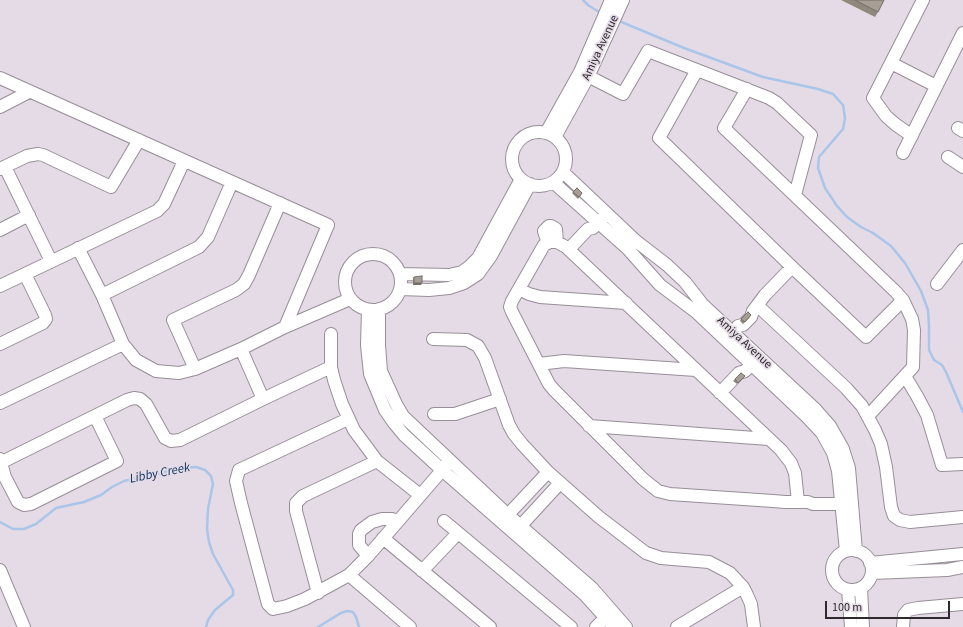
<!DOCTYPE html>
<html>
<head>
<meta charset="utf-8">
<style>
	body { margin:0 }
	#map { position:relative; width:963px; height:627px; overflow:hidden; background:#e5dbe6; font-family:"Source Sans 3",sans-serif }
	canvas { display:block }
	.scale { position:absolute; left:825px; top:601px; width:125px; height:18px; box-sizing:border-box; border:2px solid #2d292d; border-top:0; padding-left:5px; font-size:12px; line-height:14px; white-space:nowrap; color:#2d292d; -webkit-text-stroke:3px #e5dbe6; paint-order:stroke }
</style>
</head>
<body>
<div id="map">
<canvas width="963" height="627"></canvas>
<div class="scale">100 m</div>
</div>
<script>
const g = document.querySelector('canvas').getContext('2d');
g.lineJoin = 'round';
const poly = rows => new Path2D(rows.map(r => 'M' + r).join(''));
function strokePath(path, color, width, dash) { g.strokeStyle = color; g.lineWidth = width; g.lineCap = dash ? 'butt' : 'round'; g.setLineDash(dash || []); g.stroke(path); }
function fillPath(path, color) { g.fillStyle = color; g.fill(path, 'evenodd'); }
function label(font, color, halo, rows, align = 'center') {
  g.font = font + ' "Source Sans 3",sans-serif'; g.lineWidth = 3.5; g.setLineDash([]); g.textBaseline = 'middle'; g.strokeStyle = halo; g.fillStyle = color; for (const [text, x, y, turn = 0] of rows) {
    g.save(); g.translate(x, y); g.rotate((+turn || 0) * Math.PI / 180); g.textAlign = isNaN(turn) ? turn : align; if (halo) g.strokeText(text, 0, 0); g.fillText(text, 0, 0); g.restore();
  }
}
const stream = poly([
	[583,0,588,5,599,12],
	[619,21,684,48,763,77,818,89,833,94,843,105,845,118,843,129,819,157,818,168,825,188,837,206,847,217,861,227,873,233,891,246,905,263,921,291,928,310,929,326,929,350,934,360,942,365,946,372,963,412],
	[0,522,13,529,24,529,36,524,56,508,84,502,101,495,112,487,124,481,184,468,196,467,205,470,211,476,213,484,208,509,207,529,209,542,213,554,233,590,233,595,215,610,208,620,206,627],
	[318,627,341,613,347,611,353,612,356,617,359,627]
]);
const minor = poly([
	[891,63,936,86],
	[697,70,659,138,792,267,866,337,903,300],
	[580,72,623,94,648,51,769,98,777,103,811,135,795,195],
	[0,78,328,225,285,327],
	[747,89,724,128,896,292,903,300,912,319,914,330,913,367,868,416],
	[0,107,29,92],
	[958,128,963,131],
	'512 159a27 27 0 1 1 54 0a27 27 0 1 1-54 0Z',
	[546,133,580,72,611,0],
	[912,136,895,124,886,116,873,98,923,0],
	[555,137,588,77,623,0],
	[903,153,963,33],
	[948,157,963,167],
	[5,167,51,261],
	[0,169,27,156,38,154,43,155,111,187,139,140],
	[563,172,636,241,667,265,685,282,703,305,815,409,830,426,843,449,849,468,856,551],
	[553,182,628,249,660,285,696,312,807,417,822,433,833,453,838,471,846,551],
	[0,230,29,215],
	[548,243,544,231,549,226,551,226,556,229,557,242],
	[78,248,102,295,123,344,136,360,156,371,179,373,195,369,241,349,285,327,350,299],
	[569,249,588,229,593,228,605,216],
	'345 282a28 28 0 1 1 56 0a28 28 0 1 1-56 0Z',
	[400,274,449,275,462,272,469,267,478,258,521,179],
	[937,284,963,250],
	[0,286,157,211,164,204,184,161],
	[400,289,429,290,449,288,464,283,478,274,491,256,530,184],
	[519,289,529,294,540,297,626,303],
	[102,295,199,247,208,237,232,182],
	[758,306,846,388,862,406,875,430,881,444,886,467,891,507,894,516,900,520,910,522,963,517],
	[379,309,379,345,381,371,396,404,403,416,508,515,592,588,626,627],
	[368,310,367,345,370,374,385,410,394,423,404,435,442,470,585,595,614,627],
	[738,326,743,325,751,317,753,311,765,295,792,267],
	[331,334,331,367,334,380,342,404,354,430,377,461,420,495],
	[433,339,467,340,478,346,485,358,509,425,514,434,522,444,548,472,599,517,646,553,661,558,709,562,730,573,743,587,747,595,751,604,754,627],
	[0,344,43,323,46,319,45,315,25,274],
	[241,349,263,399],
	[539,364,564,361,696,370],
	[195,369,173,320,236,290,244,284,249,275,280,203],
	[905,376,917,396,927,415,942,465,963,464],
	[720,393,739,373,745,371,757,359],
	[0,403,123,344],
	[434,414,455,414,500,399],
	[348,419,239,470,236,481,241,503,268,604,273,609,287,606,305,599,349,575,368,556,450,461],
	[589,426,769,439],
	[0,459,5,477,18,502,24,505,31,504,117,461,95,416],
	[2,462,127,400,134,398,140,399,146,404,165,438,171,441,180,440,263,399,331,367],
	[798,502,795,473,791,463,781,450,566,247,557,242,550,242,544,245,512,301,510,307,512,312,549,384,554,390,643,479,658,491,670,494,773,501,785,502,808,502,813,504,842,504],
	[444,521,571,627],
	[502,521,548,472],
	[515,532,560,483],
	[383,538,490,627],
	'832 570a20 20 0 1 1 40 0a20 20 0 1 1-40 0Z',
	[368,556,359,545,359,534,361,530,372,522,382,519,392,519,397,522],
	[870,563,963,554],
	[0,570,24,627],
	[422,571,458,533],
	[872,573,947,570,963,567],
	[349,575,410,627],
	[861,588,863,627],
	[848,590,851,627],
	[318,593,296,511,296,503,303,496,377,461],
	[596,627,611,612],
	[677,627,743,587],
	[903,627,904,615,908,610,918,608,963,604]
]);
const wall = poly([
	[841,0,884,0,878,12,875,17],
	[573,192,581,195,578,199,572,193],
	[414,277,421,285,413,285,413,278],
	[750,317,743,324,740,321,741,319],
	[743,377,737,384,733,381,735,379]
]);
const shadedWall = poly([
	[414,283,422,283,421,285,413,285]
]);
const building = poly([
	[855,0,884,0,878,12,855,0],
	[577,188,582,193,579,197,573,192,577,188],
	[422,276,422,283,414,283,414,277,422,276],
	[748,312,751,315,745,322,741,319,748,312],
	[741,373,745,376,738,383,735,379,741,373]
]);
const streetNames = [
	["Amiya Avenue",601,48,-65],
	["Amiya Avenue",744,343,43]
];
const waterNames = [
	["Libby Creek",160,474,-11]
];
strokePath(stream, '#a9c5e9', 2.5);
strokePath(minor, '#978e98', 14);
strokePath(minor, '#fff', 12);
fillPath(wall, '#90887f');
fillPath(shadedWall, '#756f68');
fillPath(building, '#a79e94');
strokePath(building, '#756f68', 1);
label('12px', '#2d292d', '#e5dbe6', streetNames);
label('italic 13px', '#0b315d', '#e5dbe6', waterNames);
</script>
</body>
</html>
